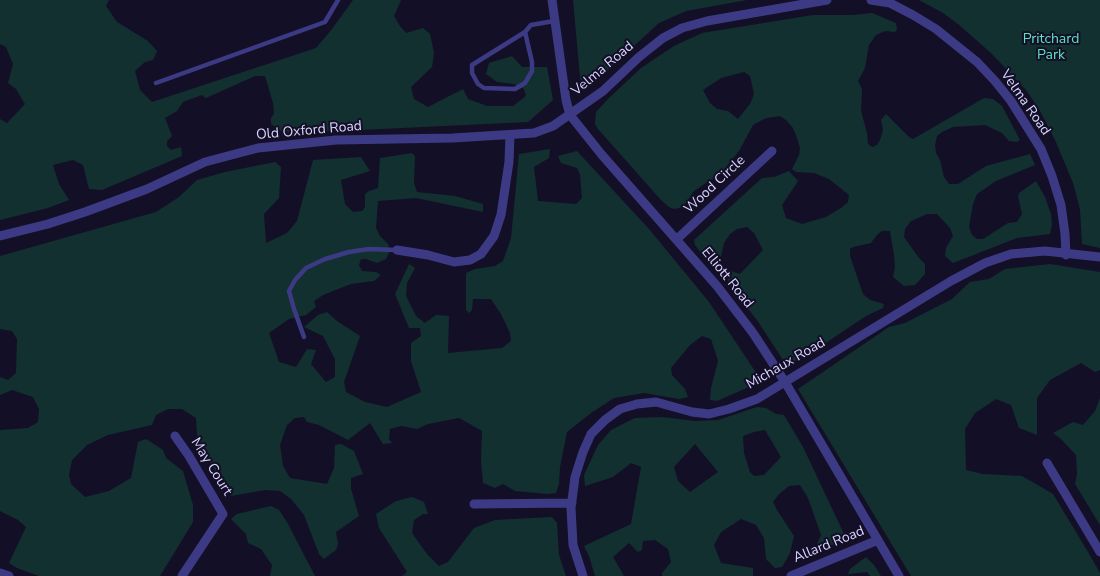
<!DOCTYPE html>
<html>
<head>
<meta charset="utf-8">
<style>
	body { margin:0 }
	canvas { display:block; background:#130f26 }
</style>
</head>
<body>
<canvas width="1100" height="576"></canvas>
<script>
const g = document.querySelector('canvas').getContext('2d');
g.lineJoin = 'round';
function fillPath(path, color) { g.fillStyle = color; g.fill(path, 'evenodd'); }
const poly = rows => new Path2D(rows.map(r => 'M' + r).join(''));
function strokePath(path, color, width, dash) { g.strokeStyle = color; g.lineWidth = width; g.lineCap = dash ? 'butt' : 'round'; g.setLineDash(dash || []); g.stroke(path); }
function label(font, color, halo, rows, align = 'center') {
  g.font = font + ' "Nunito Sans",sans-serif'; g.lineWidth = 4; g.setLineDash([]); g.textBaseline = 'middle'; g.strokeStyle = halo; g.fillStyle = color; for (const [text, x, y, turn = 0] of rows) {
    g.save(); g.translate(x, y); g.rotate((+turn || 0) * Math.PI / 180); g.textAlign = isNaN(turn) ? turn : align; if (halo) g.strokeText(text, 0, 0); g.fillText(text, 0, 0); g.restore();
  }
}
const green = poly([
	[0,0,109,0,106,6,117,22,148,41,157,51,153,60,145,62,135,71,140,90,152,102,316,48,332,29,353,0,401,0,394,16,400,26,406,33,423,28,430,34,434,53,432,67,411,87,414,99,428,107,463,89,468,99,487,106,513,106,526,96,524,89,514,84,497,82,486,74,489,63,512,56,522,67,547,67,553,100,528,122,296,133,281,131,271,124,271,118,274,114,273,103,265,76,255,76,206,98,202,95,183,102,177,111,165,118,172,136,167,141,167,146,171,150,181,147,182,156,102,190,89,189,83,165,73,160,53,165,59,184,69,200,48,208,0,220,0,119,7,123,25,104,16,89,8,83,13,64,6,47,0,44],
	[573,0,747,0,686,11,659,23,586,90,581,88],
	[919,0,1100,0,1100,248,1082,244,1080,209,1073,183,1056,142,1039,109,1026,90,991,53,958,24,943,13],
	[872,13,896,23,897,29,895,32,885,31,876,35,869,45,865,68,858,81,862,89,861,111,867,133,868,144,872,147,877,145,880,140,883,130,881,120,886,114,909,137,913,139,984,98,993,99,1002,106,1020,140,1017,142,1009,141,1002,133,985,125,953,127,942,132,937,136,935,145,936,153,940,160,944,177,949,184,958,184,986,166,1030,154,1035,165,996,181,977,194,973,204,969,227,972,235,977,239,983,239,1008,223,1017,222,1022,214,1018,196,1019,193,1036,181,1045,197,1051,214,1052,224,1050,234,1017,238,953,263,945,256,946,248,953,236,950,228,937,214,927,214,911,221,905,229,904,237,919,258,925,264,925,274,915,285,904,286,893,277,895,267,894,255,890,231,882,231,877,235,871,243,853,247,850,249,850,256,863,294,870,300,884,304,883,308,866,316,803,358,789,363,783,360,757,320,731,288,727,277,731,271,740,274,763,250,754,233,747,227,737,229,730,234,724,243,721,256,714,261,706,259,695,245,694,240,762,178,774,177,789,171,798,181,782,205,786,218,802,224,826,217,841,208,848,202,849,195,829,179,814,173,796,172,792,169,799,155,800,148,797,138,793,128,786,120,780,116,774,117,766,118,753,125,739,151,721,173,694,191,683,207,674,209,669,207,661,200,598,129,595,124,596,112,609,98,641,68,674,46,702,33,813,15,853,15],
	[744,72,750,76,754,94,750,104,738,119,728,111,717,109,710,103,703,90,721,78],
	[550,149,549,158,534,167,538,201,576,204,582,198,580,174,577,168,561,163,558,156,577,151,649,229,709,302,759,377,758,383,717,401,710,400,711,388,718,361,711,339,702,336,690,345,671,368,672,375,685,389,688,397,679,399,644,393,614,398,591,413,567,432,560,467,559,484,556,493,547,494,515,491,503,484,495,488,483,483,481,460,482,431,459,418,428,424,417,429,401,426,390,429,389,439,392,443,383,444,370,423,348,440,319,425,307,422,304,417,295,418,287,425,280,445,283,466,290,478,327,484,334,468,335,445,341,444,354,451,363,474,351,478,351,489,359,516,336,532,338,544,336,550,324,559,319,554,304,515,291,499,280,491,265,490,231,496,203,451,197,434,196,418,182,409,168,409,156,415,152,425,108,435,87,445,72,460,69,475,71,484,85,497,109,491,131,478,138,442,146,439,163,450,166,458,183,471,193,505,193,522,160,576,39,576,17,568,9,563,26,527,18,520,0,511,0,430,28,428,38,422,39,409,33,397,12,390,0,395,0,377,8,380,16,373,17,339,12,331,0,329,0,256,156,212,179,197,197,180,225,172,275,162,281,167,279,198,264,214,266,243,287,233,297,221,313,160,361,157,370,171,341,180,345,204,353,212,362,211,365,207,365,194,369,191,378,188,380,158,412,153,415,156,414,183,417,192,455,196,483,204,483,212,416,198,378,201,376,228,380,236,388,244,390,251,386,259,377,263,366,259,361,259,359,265,362,271,376,272,381,275,374,281,351,284,323,295,314,301,316,307,306,315,289,319,269,333,279,362,296,367,307,349,316,350,311,364,326,382,335,377,335,359,323,336,304,327,318,315,327,312,337,321,360,336,344,382,346,392,365,402,387,407,421,392,411,361,411,343,421,336,420,328,409,328,395,294,409,264,415,268,407,283,406,296,416,316,425,323,436,315,449,316,448,353,502,348,511,341,510,333,501,314,491,299,473,299,472,310,469,313,466,310,466,273,475,269,495,266,503,261,511,238,519,154],
	[1050,264,1100,272,1100,370,1095,372,1081,363,1050,380,1037,398,1037,435,1019,428,1011,405,996,399,975,413,965,429,966,470,983,474,1022,476,1053,494,1088,552,1100,573,1100,576,911,576,798,389,889,327,905,323,952,299,970,282,989,279,1005,269],
	[1100,398,1100,525,1075,484,1077,474,1076,455,1061,439,1053,433,1073,422,1083,425,1095,411],
	[757,407,766,408,776,414,784,415,803,447,844,534,838,542,821,551,816,546,821,535,808,498,800,485,789,486,779,494,773,502,777,510,794,536,790,553,782,567,775,568,766,559,764,538,756,525,741,519,721,532,714,545,721,563,753,568,753,576,662,576,662,573,671,562,668,549,655,540,643,541,642,550,638,552,629,543,613,557,624,576,595,576,589,556,584,546,631,524,641,467,631,463,613,477,585,486,584,475,598,445,611,430,635,418,662,417,695,421,718,420],
	[765,430,781,457,764,475,754,476,750,472,744,453,743,436,754,432],
	[695,444,718,472,690,492,678,481,674,467],
	[412,497,424,502,428,514,423,514,414,520,412,533,427,554,439,566,448,562,474,528,495,520,552,517,557,523,559,555,566,576,402,576,407,572,379,528,376,514,396,501],
	[271,506,279,510,287,522,315,576,270,576,272,565,261,549,248,543,246,534,231,519,237,514],
	[866,557,874,565,881,576,870,576,867,572,848,574,850,569]
]);
const service = poly([
	[525,32,532,62,532,71,525,83,515,89,484,88,478,84,472,73,472,65,525,32,531,25,554,21],
	[156,83,325,22,338,0],
	[304,337,294,309,289,291,295,280,306,268,325,259,349,252,369,249,397,250]
]);
const minor = poly([
	[552,0,566,100,570,115,602,155,717,286,753,333,785,382,899,576],
	[871,0,890,3,913,15,936,29,977,62,995,81,1011,101,1041,149,1052,176,1061,205,1065,234,1066,255],
	[0,236,48,224,85,212,147,189,205,162,258,148,336,140,453,138,534,133,553,126,603,91,639,57,663,38,682,28,707,21,827,0],
	[677,239,772,151],
	[397,250,428,255,454,262,470,260,481,254,494,236,501,215,509,162,510,135],
	[175,436,189,456,223,514,182,576],
	[1047,463,1100,552],
	[474,504,572,503],
	[0,573,9,576],
	[583,576,573,545,571,508,575,477,583,452,591,434,605,420,620,409,637,404,656,402,692,412,709,414,729,409,757,399,951,281,985,263,1011,254,1045,251,1100,257],
	[791,576,878,540]
]);
const parkNames = [
	["Pritchard",1051,40],
	["Park",1051,56]
];
const streetNames = [
	["Velma Road",603,69,-40],
	["Velma Road",1025,103,55],
	["Old Oxford Road",309,131,-5],
	["Wood Circle",715,185,-43],
	["Elliott Road",727,278,51],
	["Michaux Road",786,364,-30],
	["May Court",211,467,58],
	["Allard Road",829,545,-22]
];
fillPath(green, '#12302f');
strokePath(service, '#3d3a85', 4.5);
strokePath(minor, '#3d3a85', 9);
label('14px', '#5fe0c0', '#130f26', parkNames);
label('14px', '#d9d4ff', '#130f26', streetNames);
</script>
</body>
</html>
